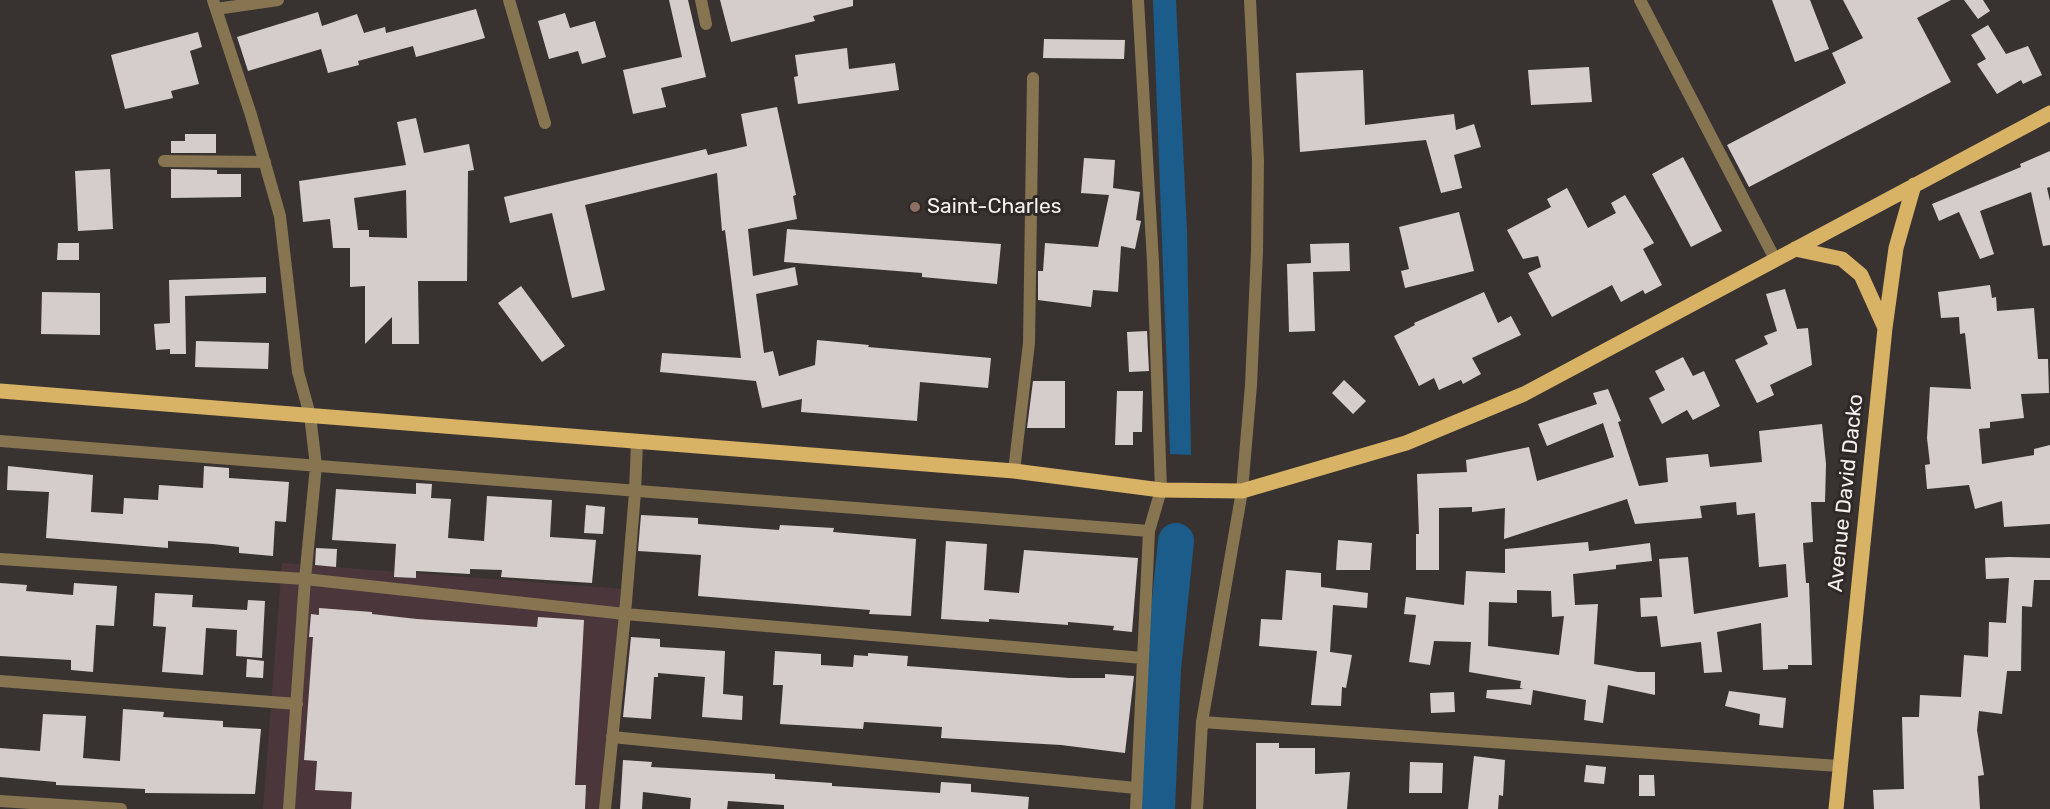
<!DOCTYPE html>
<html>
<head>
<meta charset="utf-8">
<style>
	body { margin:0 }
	canvas { display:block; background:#383331 }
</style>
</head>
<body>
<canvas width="2050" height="809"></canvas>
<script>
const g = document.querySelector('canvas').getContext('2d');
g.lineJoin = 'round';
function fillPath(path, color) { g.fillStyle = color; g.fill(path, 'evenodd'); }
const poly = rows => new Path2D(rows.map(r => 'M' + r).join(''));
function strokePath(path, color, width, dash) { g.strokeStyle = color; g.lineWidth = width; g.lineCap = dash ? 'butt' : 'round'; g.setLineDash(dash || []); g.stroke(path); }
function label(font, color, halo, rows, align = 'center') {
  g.font = font + ' Rubik,sans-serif'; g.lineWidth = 6; g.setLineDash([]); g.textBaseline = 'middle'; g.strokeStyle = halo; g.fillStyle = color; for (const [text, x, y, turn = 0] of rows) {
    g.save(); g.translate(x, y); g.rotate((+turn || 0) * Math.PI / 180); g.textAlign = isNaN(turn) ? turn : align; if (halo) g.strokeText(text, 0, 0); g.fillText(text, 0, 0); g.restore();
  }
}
const commercial = poly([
	[282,563,624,589,603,809,263,809]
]);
const water = poly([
	[1153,0,1176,0,1187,231,1191,455,1170,454]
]);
const river = poly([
	[1157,809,1163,669,1176,541]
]);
const building = poly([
	[669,0,688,0,706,77,661,88,666,107,633,114,623,70,682,57],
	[720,0,853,0,853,6,813,16,815,21,731,42],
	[1772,0,1810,0,1829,49,1795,62],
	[1843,0,1951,0,1917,18,1951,82,1749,187,1727,145,1846,83,1832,53,1863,38],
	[1964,0,1983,0,1990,11,1978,19],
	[476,9,485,38,416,57,413,46,358,61,359,65,328,73,321,49,248,71,237,37,318,12,322,26,357,14,364,33,385,27,386,33],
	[565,13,570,28,595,21,606,57,582,64,578,51,549,59,538,21],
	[1988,25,2006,54,2028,46,2042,75,2023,84,2021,80,1997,94,1977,64,1986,59,1971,35],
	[198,32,202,47,190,51,199,84,171,91,173,98,125,109,111,55],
	[1044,39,1125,40,1124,59,1043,58],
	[847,48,849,69,895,63,899,90,798,104,794,77,798,76,795,55],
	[1589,67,1592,102,1531,105,1528,70],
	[1363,70,1365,125,1454,114,1456,130,1474,124,1481,147,1454,155,1462,188,1441,193,1426,140,1300,152,1296,73],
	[777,107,796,195,793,196,797,219,748,229,753,276,795,267,798,285,756,294,764,353,773,351,779,376,815,365,817,340,869,345,868,347,991,358,988,388,920,382,917,421,801,412,802,399,762,408,756,381,660,372,662,353,741,358,725,230,722,231,717,173,585,205,605,290,572,298,552,213,510,223,504,197,706,149,708,155,747,146,741,114],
	[416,118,424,153,469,144,474,170,468,171,467,281,418,281,419,344,392,344,392,317,365,344,365,286,350,287,350,248,333,248,330,219,303,222,299,181,406,165,397,122],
	[406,190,407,238,369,237,369,230,358,230,354,198],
	[185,134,216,134,216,153,171,153,171,141,185,141],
	[2050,151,2050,187,2047,188,2050,201,2050,245,2043,246,2031,192,1980,211,1994,254,1980,259,1959,212,1939,221,1932,204,2021,167,2020,164],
	[1683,157,1722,231,1691,247,1652,174],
	[1084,158,1115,160,1113,188,1140,192,1136,220,1141,221,1135,249,1121,246,1118,292,1093,290,1091,307,1038,300,1038,271,1043,271,1045,243,1098,247,1109,195,1081,193],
	[110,169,113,229,78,231,75,171],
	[171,169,217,170,217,174,241,174,241,197,171,198],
	[1567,188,1588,228,1616,213,1611,203,1625,195,1654,243,1643,249,1662,285,1645,294,1643,290,1621,302,1612,285,1552,317,1528,273,1541,267,1538,256,1523,259,1507,230,1551,207,1547,199],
	[1459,212,1474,271,1405,288,1401,271,1409,269,1399,227],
	[787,229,1001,244,997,284,922,277,922,273,784,262],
	[58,243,79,243,79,260,57,260],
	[1349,243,1350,271,1313,272,1315,331,1289,332,1287,264,1311,263,1310,244],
	[266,277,266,293,185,296,186,354,170,354,170,349,156,350,154,324,170,323,169,280],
	[1990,285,1992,298,1996,297,1997,311,2034,308,2038,359,2048,359,2049,393,2021,394,2024,418,1990,422,1990,428,1979,429,1982,464,2034,455,2034,449,2050,445,2050,524,2004,527,2002,501,1975,509,1969,485,1927,489,1925,465,1930,464,1927,438,1930,387,1971,389,1965,333,1960,334,1959,317,1941,318,1938,292],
	[521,286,565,346,542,362,498,303],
	[1785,289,1797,329,1808,328,1812,365,1770,385,1774,395,1757,403,1735,360,1768,344,1764,336,1777,331,1766,294],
	[42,292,100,293,100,335,41,334],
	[1484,292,1498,323,1511,316,1521,335,1472,358,1481,374,1463,384,1461,380,1439,390,1434,378,1419,386,1394,336,1415,325,1414,323],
	[1147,331,1149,371,1129,372,1127,332],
	[196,341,269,343,268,369,195,367],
	[1683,357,1693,376,1704,371,1720,406,1693,420,1687,410,1662,424,1649,398,1665,390,1655,371],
	[1344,380,1366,401,1353,414,1332,393],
	[1033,381,1065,381,1065,428,1027,428],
	[1608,389,1621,421,1618,422,1639,486,1668,482,1666,458,1708,454,1710,467,1762,462,1759,431,1822,424,1826,464,1825,502,1811,502,1813,542,1803,543,1806,583,1809,583,1812,665,1788,665,1788,669,1763,670,1761,623,1717,632,1722,672,1704,673,1701,642,1661,647,1657,616,1641,617,1640,598,1662,597,1659,559,1688,557,1694,614,1788,597,1786,564,1759,567,1755,513,1737,515,1736,502,1700,506,1702,518,1635,524,1627,499,1504,539,1505,508,1472,512,1472,507,1439,508,1439,570,1416,570,1416,534,1419,534,1417,474,1467,472,1466,460,1529,447,1537,481,1614,457,1603,423,1547,446,1538,424,1597,404,1593,393],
	[1117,391,1143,391,1142,432,1133,432,1133,445,1115,445],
	[8,466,93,475,91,512,123,514,124,498,158,500,159,485,203,488,204,466,229,468,229,478,289,482,286,522,275,521,273,556,239,553,239,547,213,544,168,541,168,548,46,538,49,492,7,490],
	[416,483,432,484,431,498,451,499,448,538,484,541,487,496,552,500,550,537,596,540,592,583,501,577,502,570,470,569,470,574,416,571,416,578,394,577,396,544,332,540,336,489,416,494],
	[586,505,605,507,603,534,584,533],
	[641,515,698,518,698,524,779,530,780,525,834,528,833,532,916,539,911,616,869,614,870,610,698,596,701,555,638,551],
	[1338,540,1372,543,1370,570,1336,570],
	[946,541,987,544,984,590,1019,593,1024,550,1138,558,1132,632,1113,630,1114,626,1068,622,1068,625,989,619,989,622,941,619],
	[1588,542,1589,551,1650,543,1652,561,1616,565,1616,569,1573,574,1575,605,1598,604,1594,664,1638,672,1655,672,1655,695,1608,685,1603,723,1584,720,1586,700,1533,690,1531,705,1486,698,1487,690,1524,689,1520,688,1521,681,1469,672,1471,642,1434,641,1430,665,1409,662,1416,615,1404,614,1406,597,1464,605,1466,571,1505,573,1505,549],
	[1517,590,1551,591,1552,617,1564,616,1559,655,1488,646,1489,602,1517,603],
	[316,548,337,549,336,567,315,565],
	[2009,557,2050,558,2050,580,2034,580,2032,607,2022,606,2021,671,2007,671,2002,714,1979,711,1977,730,1984,775,1978,776,1980,809,1874,809,1873,790,1904,789,1902,717,1919,717,1920,695,1961,697,1964,655,1988,657,1989,622,2006,623,2009,578,1986,579,1985,558],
	[1286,570,1321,573,1321,587,1368,593,1367,608,1333,605,1330,652,1352,655,1346,688,1342,687,1341,706,1311,705,1317,651,1259,646,1261,619,1282,620],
	[0,583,27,585,26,591,73,595,74,583,117,586,114,626,96,625,93,672,71,670,71,660,0,656],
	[155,593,193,595,192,607,247,610,248,600,265,601,262,658,236,656,237,630,206,628,203,675,162,672,166,627,153,626],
	[319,608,372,612,372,614,417,619,537,627,538,617,584,620,575,785,586,785,585,809,351,809,352,792,315,790,317,761,304,760,313,637,309,637,311,614,319,615],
	[631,637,660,639,660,647,725,651,723,694,743,696,742,720,702,717,705,677,658,673,658,677,654,677,651,719,623,717],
	[775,651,821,654,821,665,853,667,854,655,868,656,868,653,908,656,907,666,1069,678,1105,678,1105,674,1134,676,1125,753,1061,745,941,738,942,727,864,722,863,729,780,724,783,685,773,685],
	[247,659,264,661,263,678,246,677],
	[1729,691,1786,698,1783,728,1759,725,1760,714,1725,706],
	[1454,692,1455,712,1431,713,1430,693],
	[123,709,164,712,163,717,223,721,223,727,261,729,255,794,145,793,145,789,56,785,56,782,0,777,0,748,40,751,43,714,86,716,83,758,120,761],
	[1256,743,1279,743,1279,748,1315,748,1315,774,1350,772,1347,809,1256,809],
	[1474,756,1505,760,1503,796,1499,795,1498,809,1468,809],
	[623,760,652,762,651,767,775,774,775,779,832,783,832,786,849,787,940,793,941,782,971,784,971,792,1029,797,1028,809,784,809,784,805,728,801,727,809,690,809,691,798,643,792,642,809,620,809],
	[1410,762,1443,763,1442,793,1409,793],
	[1586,765,1606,767,1604,784,1584,782],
	[1639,775,1654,775,1655,796,1639,796]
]);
const minor = poly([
	[213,0,251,115,280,216,298,372,310,415,316,466,305,579,289,809],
	[509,0,545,123],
	[701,0,706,24],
	[1640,0,1775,259],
	[216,9,278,0],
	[164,161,265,162],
	[0,441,1149,531],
	[1014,471,1029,343,1033,78],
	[0,559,305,579,625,614,1143,658],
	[0,681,297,704],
	[1202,722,1839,766],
	[612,737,1136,788],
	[0,801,121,809],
	[605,809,625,614,635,492,637,442],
	[1136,809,1149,531,1161,490,1153,262,1138,0],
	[1197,809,1202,722,1242,491,1251,385,1257,251,1258,161,1250,0]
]);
const primary = poly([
	[1795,249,1842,259,1861,275,1885,328],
	[0,391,1014,471,1161,490,1242,491,1406,443,1524,394,2050,113],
	[1836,809,1885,328,1896,248,1914,185]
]);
const markers = [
	[915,207,6,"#8d6e63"]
];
const poiNames = [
	["Saint-Charles",927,207]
];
const streetNames = [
	["Avenue David Dacko",1846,493,-84]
];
fillPath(commercial, '#4a363b');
fillPath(water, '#1b5c8b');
strokePath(river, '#1b5c8b', 36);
fillPath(building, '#d4cdcb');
strokePath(minor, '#877450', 12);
strokePath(primary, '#d9b365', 15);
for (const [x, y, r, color] of markers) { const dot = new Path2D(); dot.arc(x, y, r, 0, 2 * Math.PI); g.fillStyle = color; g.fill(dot); strokePath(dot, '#2e2927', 2); }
label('21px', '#f4f1f0', '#2e2927', poiNames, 'left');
label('21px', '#f4f1f0', '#2e2927', streetNames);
</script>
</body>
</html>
